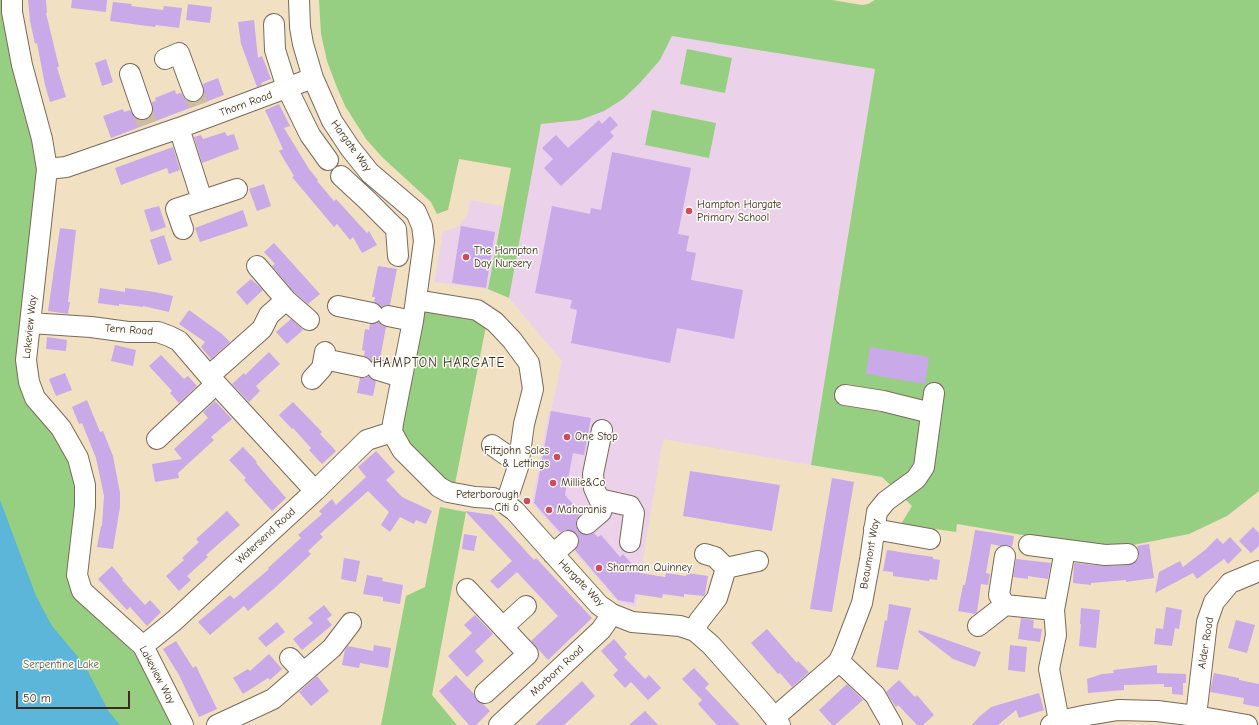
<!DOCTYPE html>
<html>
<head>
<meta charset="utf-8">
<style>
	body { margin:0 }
	#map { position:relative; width:1259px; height:725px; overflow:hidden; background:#f2e0c3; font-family:"Comic Neue",sans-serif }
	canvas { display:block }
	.scale { position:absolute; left:16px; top:691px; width:114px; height:18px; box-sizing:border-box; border:2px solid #3b2a1e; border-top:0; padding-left:5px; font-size:12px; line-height:14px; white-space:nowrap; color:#3b2a1e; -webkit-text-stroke:3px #fdfcf7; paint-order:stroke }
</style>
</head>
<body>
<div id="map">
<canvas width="1259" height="725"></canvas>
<div class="scale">50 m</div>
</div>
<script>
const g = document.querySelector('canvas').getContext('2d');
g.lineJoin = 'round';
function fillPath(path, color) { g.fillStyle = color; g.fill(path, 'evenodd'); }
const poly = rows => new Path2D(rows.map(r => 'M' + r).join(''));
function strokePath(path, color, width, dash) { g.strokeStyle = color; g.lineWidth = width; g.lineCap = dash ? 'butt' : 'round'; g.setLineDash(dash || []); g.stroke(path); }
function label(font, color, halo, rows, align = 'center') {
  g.font = font + ' "Comic Neue",sans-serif'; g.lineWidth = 3; g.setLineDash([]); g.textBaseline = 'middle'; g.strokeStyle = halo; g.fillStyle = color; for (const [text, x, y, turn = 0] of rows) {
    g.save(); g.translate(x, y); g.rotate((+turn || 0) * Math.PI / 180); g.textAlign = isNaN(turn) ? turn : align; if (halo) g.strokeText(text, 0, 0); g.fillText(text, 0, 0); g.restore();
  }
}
const built = poly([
	[672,35,875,69,811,465,663,439,642,565,636,607,619,603,532,503,549,411,551,411,562,361,509,298,541,124,580,120,623,99,640,83,660,60],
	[470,200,503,206,488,289,434,282,443,232,459,226,468,213]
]);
const green = poly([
	[0,0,5,0,40,170,20,348,74,465,88,608,135,654,174,725,0,725],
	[319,0,832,0,862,5,868,4,875,0,1259,0,1259,491,1227,516,1189,534,1133,545,1094,547,957,524,956,532,901,524,912,506,882,477,811,465,875,69,672,36,660,60,640,83,623,99,604,111,580,120,541,124,509,298,488,289,511,168,459,159,448,210,437,214,431,202,382,157,366,139,345,106,336,85,327,61,321,34],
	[687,49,732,58,725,93,680,84],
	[652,110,716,123,709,158,645,145],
	[429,309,487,321,455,484,437,477,414,452,398,423,423,312],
	[440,507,466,512,432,695,457,725,381,725,406,596,425,587]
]);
const water = poly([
	[0,500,36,596,52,626,84,664,109,712,120,725,0,725]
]);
const building = poly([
	[28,0,46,0,47,13,46,13,59,67,57,67,66,97,50,102,45,85,37,43,35,44,30,21],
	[72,0,107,0,106,12,71,8],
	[113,2,132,4,131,6,163,10,164,6,182,8,179,28,156,25,155,27,110,21],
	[188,4,212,7,210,23,186,20],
	[254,20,258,58,262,56,271,79,261,83,262,85,257,87,241,44,238,22],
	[106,59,113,82,102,86,95,63],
	[218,78,224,95,111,138,103,116,123,109,124,112,130,110,135,118,140,120,145,120,150,117,153,112,152,102,156,101,155,98,175,90,176,94,181,93,186,100,191,102,197,102,202,99,204,93,203,84],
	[279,104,290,126,284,128,309,169,318,180,317,181,334,201,336,199,367,233,369,231,377,245,362,253,353,237,350,240,337,224,334,227,292,177,294,176,279,151,283,149,265,110],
	[610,116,618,125,610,132,614,136,561,186,544,168,553,159,542,148,556,135,568,148,599,120,602,124],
	[225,132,227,136,234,134,239,149,202,163,194,137,201,135,203,139],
	[173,147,180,170,169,174,167,168,121,185,115,168],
	[612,152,691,168,678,234,689,236,686,251,696,253,691,280,743,290,734,339,677,328,670,363,571,343,577,310,570,308,572,300,535,293,552,206,590,214,591,208,601,210],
	[264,184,271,206,257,211,249,189],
	[159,206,166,227,151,232,144,210],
	[243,210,248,226,200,242,195,228],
	[461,226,495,232,486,288,452,283],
	[60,228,76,230,68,302,70,302,68,314,48,311],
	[164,235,172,260,158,265,150,240],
	[274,243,320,294,308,304,294,292,272,266,275,264,264,252],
	[378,266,397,269,390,305,385,305,381,307,374,302,375,297,372,297],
	[251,279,263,290,247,305,236,292],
	[100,288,125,292,125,288,155,292,173,296,169,312,143,306,143,307,119,304,119,306,98,303],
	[189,310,222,334,230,342,211,359,201,347,205,342,179,324],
	[291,319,303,330,287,344,276,332],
	[379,322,381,325,386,327,380,359,376,359,371,361,369,358,364,356,365,351,362,350,365,329,369,330,370,324,375,324],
	[47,337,67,340,66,351,46,349],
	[115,345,136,350,133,366,111,361],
	[870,347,929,357,925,384,866,374],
	[269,352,280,364,256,386,260,391,249,402,232,384,244,373,245,375],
	[161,355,184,379,188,376,197,386,179,403,170,393,172,391,149,366],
	[65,373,72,390,56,396,49,379],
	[369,376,376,381,373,396,357,393,360,378,365,378],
	[87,400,100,432,103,431,113,456,120,493,120,507,113,549,97,547,101,526,102,526,104,496,96,458,82,423,79,424,72,407],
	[215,401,232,419,211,437,214,440,178,473,179,478,155,482,152,464,182,459,174,449,208,418,203,412],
	[293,402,322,432,320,434,336,451,322,464,309,450,311,448,293,428,292,429,279,415],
	[551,411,591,418,584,455,573,453,565,495,579,511,577,512,579,515,576,520,576,526,578,531,584,535,589,535,594,533,598,537,601,535,620,557,623,554,640,573,665,577,666,573,686,576,687,573,708,576,705,594,704,596,684,594,684,597,663,594,662,598,635,594,634,603,618,600,575,550,579,544,579,539,577,534,571,530,565,530,560,532,534,503],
	[243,447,257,462,256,463,286,498,272,511,244,480,246,478,229,460],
	[376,451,395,472,386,480,402,497,432,511,426,524,416,520,414,524,400,517,390,532,381,525,389,512,368,491,320,534,323,537,308,551,311,554,278,585,248,611,244,606,210,635,198,622,230,595,234,599,269,569,268,568,301,538,298,535,322,514,319,511,332,499,336,505,366,477,358,467],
	[690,471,780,485,772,531,683,516],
	[832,478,854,482,832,612,810,609],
	[227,511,240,525,206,555,208,557,187,576,191,580,179,591,166,576,184,560,182,558,199,542,196,539],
	[465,511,493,515,534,560,536,558,592,618,548,660,531,641,558,616,517,572,498,589,490,581,512,561],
	[1253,527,1259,533,1259,546,1251,553,1239,541],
	[975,530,1014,536,1012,547,1006,545,1000,546,991,544,986,573,990,574,988,585,981,584,977,612,975,614,958,611,963,585,965,585,970,559],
	[464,534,477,536,474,551,462,549],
	[1230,537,1242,550,1228,564,1224,559,1197,579,1193,573,1155,593,1159,572,1180,561,1183,567,1205,550,1217,538,1223,544],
	[1149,544,1154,578,1126,582,1126,580,1091,583,1091,585,1073,583,1074,563,1104,566,1129,565,1134,563,1139,558,1139,553,1137,546],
	[887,550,933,557,933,559,940,560,937,580,930,579,929,581,893,576,893,572,883,571],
	[344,558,360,561,356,582,341,579],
	[1016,559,1051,563,1048,579,1028,576,1028,579,1013,577],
	[112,566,123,579,122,580,145,605,150,600,161,612,147,626,130,607,127,610,98,579],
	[367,575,383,578,382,581,403,585,400,604,383,601,383,597,363,594],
	[889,604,911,608,898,670,876,667,885,620,887,621],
	[324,605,332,615,327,619,332,625,302,650,293,639,313,623,308,618],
	[1166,607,1182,610,1179,629,1175,628,1172,646,1154,644,1156,628,1163,629],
	[1081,608,1100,610,1096,648,1079,646,1081,624,1080,624],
	[475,615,493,634,475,651,484,661,467,677,448,656,472,633,464,625],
	[1021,618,1034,620,1033,628,1042,629,1040,642,1018,639],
	[1236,620,1255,625,1247,653,1228,648],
	[277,622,285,632,266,647,258,638],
	[767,629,797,663,798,661,809,672,792,687,780,673,778,674,751,643],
	[919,630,981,652,975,667,953,659,918,632],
	[614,639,627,654,624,657,645,679,649,675,661,688,648,700,631,682,625,688,613,675,618,670,601,651],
	[176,641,193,668,196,666,217,709,199,717,179,675,163,649],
	[374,645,391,648,388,668,360,663,359,668,342,665,345,650,348,646,373,651],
	[1010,645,1027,647,1025,672,1008,670],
	[269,654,282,669,270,680,268,678,243,694,233,678,248,669,250,671],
	[1157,665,1157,673,1186,674,1186,683,1183,683,1183,695,1172,694,1172,687,1164,687,1164,684,1124,685,1124,690,1088,693,1087,679,1102,674,1114,673,1113,670],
	[694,668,709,684,705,688,740,725,717,725,698,704,702,700,682,679],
	[1214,673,1239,678,1239,680,1259,684,1259,707,1243,704,1244,698,1210,692],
	[456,675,474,694,477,701,483,704,490,711,476,725,469,725,439,691],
	[317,676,329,691,311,706,299,692],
	[899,680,915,697,917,695,934,715,923,725,917,725,898,705,896,707,886,692],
	[582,681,595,696,564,725,535,725],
	[847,684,863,700,835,725,832,725,819,710],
	[1039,693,1044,710,1019,718,1016,710,998,725,972,725,979,717,991,707],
	[645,711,658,725,629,725]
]);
const minorTunnel = poly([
	[193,91,198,105],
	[142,109,147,124]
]);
const minor = poly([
	[12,0,12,12,22,65,42,139,47,169,26,360,29,382,35,398,61,428,78,458,85,485,85,506,77,575,82,591,143,646,183,725],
	[299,0,300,27,303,44,313,78,332,121,350,148,370,173,416,212,422,226,424,241,413,321,393,423,392,432,402,450,439,487,448,492,475,497,493,498,504,503,515,511,599,605,612,614,632,622,680,626,695,631,711,645,765,706,780,725],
	[274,24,275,50,287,88,310,135,328,160],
	[165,59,179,53,193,91],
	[130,74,142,109],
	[179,128,202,200],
	[47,169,66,167,179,128,313,78],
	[341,176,368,201,396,229,398,256],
	[183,229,176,209,237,189],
	[257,266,286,300,309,320],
	[416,300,477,310,495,322,512,340,529,363,533,389,524,424,518,467,509,494,504,503],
	[338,306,372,313],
	[388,316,413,321],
	[30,323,91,327,128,332,158,332,169,336,179,341,209,376,315,491],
	[324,359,362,367],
	[378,370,401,377],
	[209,376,262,329,269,315,286,300],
	[312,379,322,368,325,352],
	[845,395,883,401,931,413],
	[602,430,593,474,594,488,599,499,630,506,634,513,630,542],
	[157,439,216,384],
	[492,445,512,459,518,467],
	[587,524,601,512,604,500],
	[874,529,930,539],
	[1029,545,1105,555,1128,554],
	[553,554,568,541],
	[705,554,715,557,726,568],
	[1005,556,999,595,1005,605],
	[467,589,528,654,485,693],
	[978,626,1005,605,1054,610],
	[503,627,526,606],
	[695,631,699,621,717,598,726,568,758,561],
	[143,646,174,621,315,491,367,440,392,432],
	[290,658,303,672],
	[839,661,875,695,892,725],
	[1196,716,1207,622,1214,602,1230,583,1259,571],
	[775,717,834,666,839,661,844,650,862,603,870,560,877,512,886,501,916,479,924,467,934,393],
	[1059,721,1049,669,1056,635,1054,610,1065,550],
	[217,725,273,699,332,648,351,623],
	[499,725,601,630,612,614],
	[1051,725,1059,721,1088,715,1118,710,1157,711,1196,716,1247,725]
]);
const markers = [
	[689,211,4,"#d1495b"],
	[466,257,4,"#d1495b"],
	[567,437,4,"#d1495b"],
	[557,457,4,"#d1495b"],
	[553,483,4,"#d1495b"],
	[527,501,4,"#d1495b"],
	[549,510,4,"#d1495b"],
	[599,568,4,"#d1495b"]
];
const streetNames = [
	["Thorn Road",246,104,-20],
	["Hargate Way",351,146,54],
	["Lakeview Way",30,327,-84],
	["Tern Road",129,330,4],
	["Watersend Road",266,536,-43],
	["Beaumont Way",870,554,-80],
	["Hargate Way",581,583,46],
	["Alder Road",1206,643,-81],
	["Morborn Road",557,671,-43],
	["Lakeview Way",157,675,62]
];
const poiNames = [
	["Hampton Hargate",697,205],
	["Primary School",697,218],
	["The Hampton",474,251],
	["Day Nursery",474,264],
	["One Stop",575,437],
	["Fitzjohn Sales",549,451,"right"],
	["& Lettings",549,464,"right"],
	["Millie&Co",561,483],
	["Peterborough",519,495,"right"],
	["Citi 6",519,508,"right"],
	["Maharanis",557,510],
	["Sharman Quinney",607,568]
];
const parkNames = [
	["Serpentine Lake",61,665]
];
const quarterNames = [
	["HAMPTON HARGATE",439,363]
];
fillPath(built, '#ecd1ea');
fillPath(green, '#96cf82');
fillPath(water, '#5bb6d9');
fillPath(building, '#c9a9e8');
strokePath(minorTunnel, '#cdbca2', 20, [20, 10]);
strokePath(minor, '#7b6a58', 22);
strokePath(minor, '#fff', 20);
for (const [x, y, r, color] of markers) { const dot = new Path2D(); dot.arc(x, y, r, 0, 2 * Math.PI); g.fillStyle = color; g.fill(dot); strokePath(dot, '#fdfcf7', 1.5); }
label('11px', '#3b2a1e', '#fdfcf7', streetNames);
label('11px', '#3b2a1e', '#fdfcf7', poiNames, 'left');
label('11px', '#565c3c', '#fdfcf7', parkNames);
g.letterSpacing = '1px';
label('13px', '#3b2a1e', '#fdfcf7', quarterNames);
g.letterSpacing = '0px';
</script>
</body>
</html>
